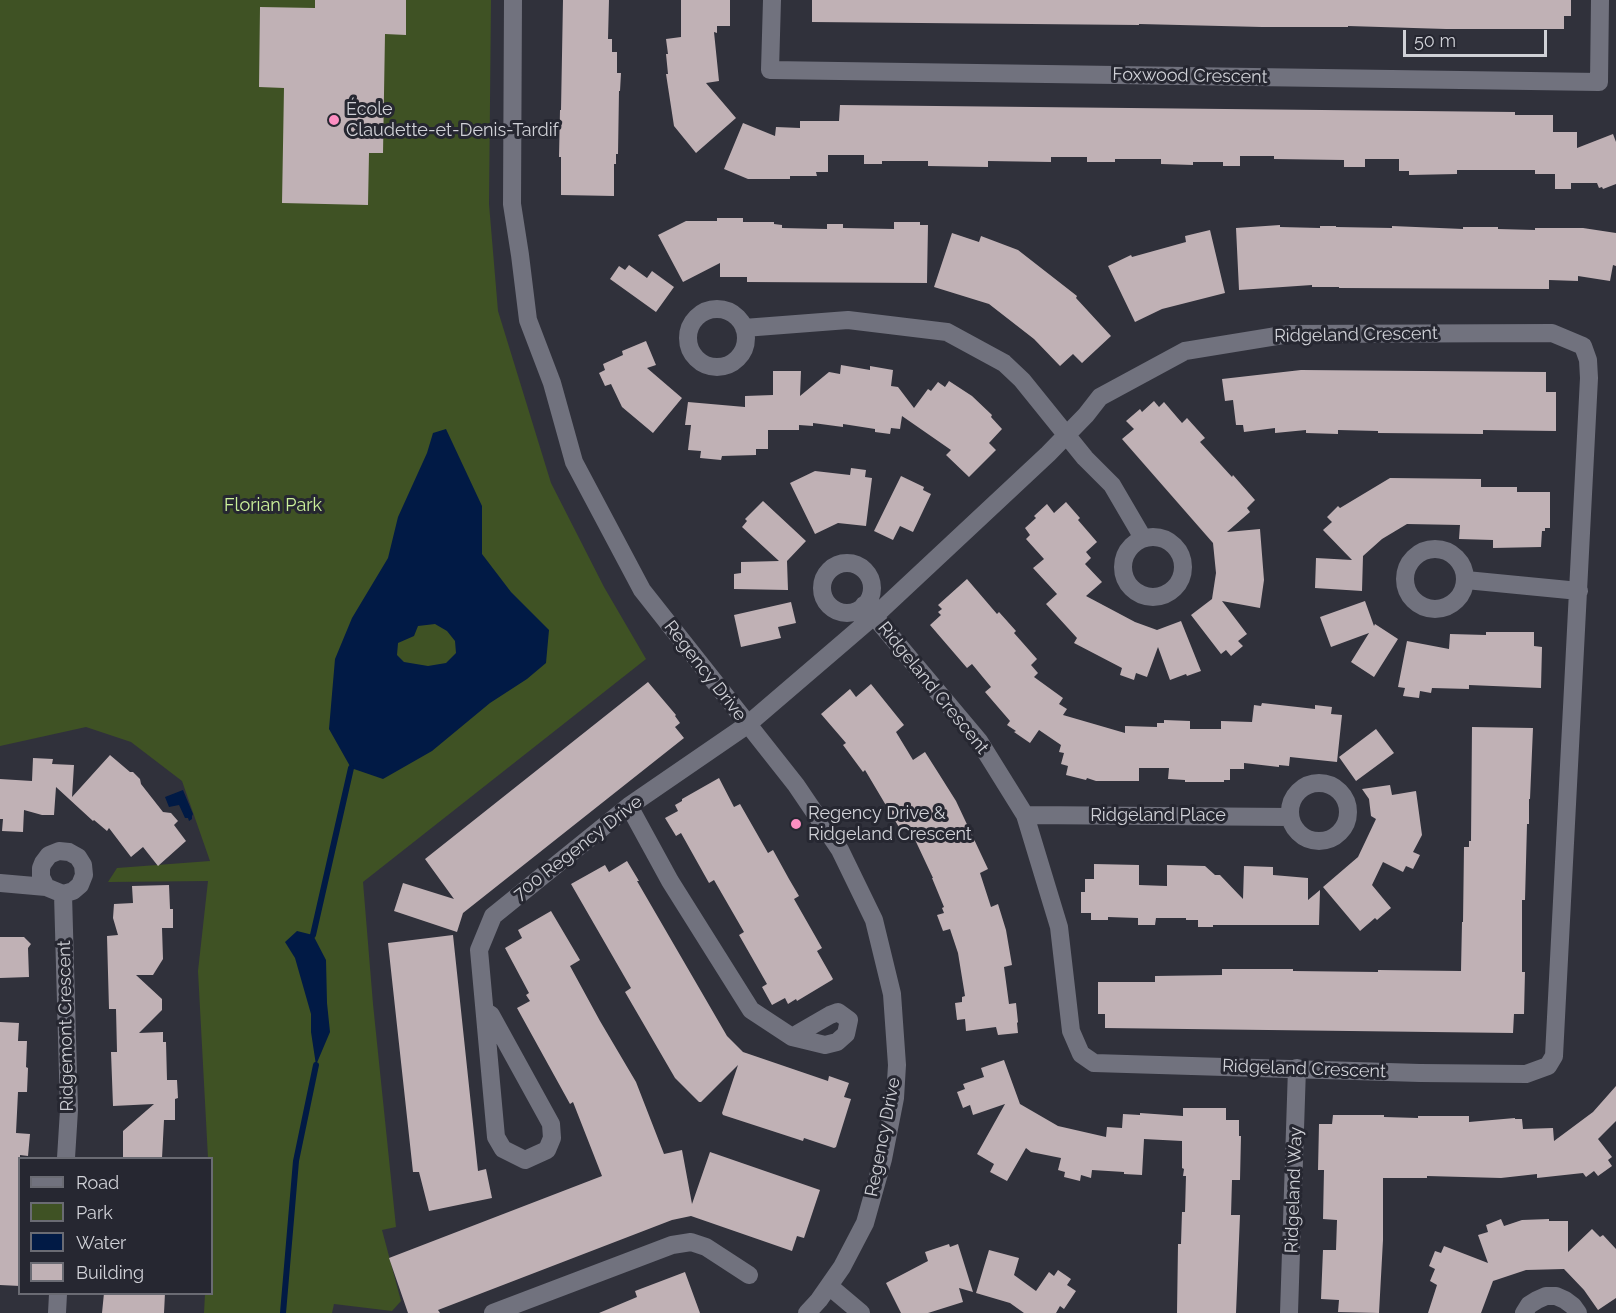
<!DOCTYPE html>
<html>
<head>
<meta charset="utf-8">
<style>
	body { margin:0 }
	#map { position:relative; width:1616px; height:1313px; overflow:hidden; background:#30313b; font-family:Raleway,sans-serif }
	canvas { display:block }
	.legend { position:absolute; left:18px; top:1157px; width:195px; height:138px; box-sizing:border-box; background:#262731; border:2px solid #6a6b73; margin:0; padding:8px 10px; list-style:none; font-size:18px; color:#d0d1d7 }
	.legend li { display:flex; align-items:center; gap:12px; height:30px }
	.legend b { width:30px; border:2px solid #6a6b73 }
	.scale { position:absolute; left:1403px; top:30px; width:144px; height:27px; box-sizing:border-box; border:3px solid #d0d1d7; border-top:0; padding-left:8px; font-size:18px; line-height:21px; white-space:nowrap; color:#d0d1d7; -webkit-text-stroke:4px #262731; paint-order:stroke }
</style>
</head>
<body>
<div id="map">
<canvas width="1616" height="1313"></canvas>
<ul class="legend">
<li><b style="height:8px;background:#71727e"></b>Road</li>
<li><b style="height:16px;background:#3f5224"></b>Park</li>
<li><b style="height:16px;background:#011a45"></b>Water</li>
<li><b style="height:16px;background:#c0b1b5"></b>Building</li>
</ul>
<div class="scale">50 m</div>
</div>
<script>
const g = document.querySelector('canvas').getContext('2d');
g.lineJoin = 'round';
function fillPath(path, color) { g.fillStyle = color; g.fill(path, 'evenodd'); }
const poly = rows => new Path2D(rows.map(r => 'M' + r).join(''));
function strokePath(path, color, width, dash) { g.strokeStyle = color; g.lineWidth = width; g.lineCap = dash ? 'butt' : 'round'; g.setLineDash(dash || []); g.stroke(path); }
function label(font, color, halo, rows, align = 'center') {
  g.font = font + ' Raleway,sans-serif'; g.lineWidth = 6; g.setLineDash([]); g.textBaseline = 'middle'; g.strokeStyle = halo; g.fillStyle = color; for (const [text, x, y, turn = 0] of rows) {
    g.save(); g.translate(x, y); g.rotate((+turn || 0) * Math.PI / 180); g.textAlign = isNaN(turn) ? turn : align; if (halo) g.strokeText(text, 0, 0); g.fillText(text, 0, 0); g.restore();
  }
}
const green = poly([
	[0,0,491,0,489,204,498,311,551,483,604,587,646,659,363,882,373,1004,396,1227,382,1230,401,1301,392,1311,334,1304,332,1313,204,1313,205,1294,212,1294,212,1158,208,1158,198,971,208,881,108,882,117,868,210,861,182,781,131,742,86,727,0,746]
]);
const water = poly([
	[446,429,482,506,482,554,511,592,549,630,546,663,527,679,490,703,432,751,383,779,351,768,329,729,335,659,352,618,388,558,398,517,427,453,433,433],
	[435,624,447,631,455,641,456,653,446,663,428,666,404,662,397,655,398,643,414,636,418,626],
	[183,790,193,814,192,816,192,819,189,821,188,818,185,818,179,805,169,807,165,797],
	[297,931,313,935,326,960,327,1003,330,1032,316,1065,311,1032,311,1014,295,958,285,942]
]);
const stream = poly([
	[313,935,351,768],
	[283,1313,296,1161,316,1065]
]);
const building = poly([
	[315,0,406,0,406,35,385,34,383,153,369,153,368,205,282,203,284,88,259,87,260,7,315,8],
	[563,0,609,0,608,39,612,39,612,52,617,52,617,73,621,73,620,91,619,91,618,154,616,154,616,164,614,164,614,196,561,195,561,157,559,157,560,110,561,110],
	[681,0,730,0,730,26,717,26,717,33,714,32,719,81,706,83,736,118,696,153,674,126,666,74,668,74,666,54,668,54,666,39,681,37],
	[812,0,1571,0,1571,16,1564,16,1564,29,1446,29,1348,26,1348,27,1262,27,1139,24,1139,25,812,22],
	[840,105,1515,112,1515,115,1553,115,1553,132,1577,132,1577,148,1613,134,1616,142,1616,184,1603,189,1602,187,1599,188,1597,183,1571,183,1571,189,1555,189,1555,174,1535,174,1535,170,1457,170,1457,174,1409,175,1409,171,1399,171,1399,159,1365,159,1365,167,1344,167,1344,160,1274,159,1274,156,1240,156,1240,166,1223,166,1223,162,1193,162,1193,165,1161,164,1161,159,1115,159,1115,162,1087,162,1087,157,1051,157,1051,162,988,161,988,167,928,166,928,161,882,161,882,164,864,164,864,155,828,155,828,172,816,172,817,176,790,176,790,179,748,179,724,169,743,123,775,136,776,127,800,128,800,121,839,121],
	[717,218,743,218,743,222,774,222,774,224,782,225,782,228,827,229,827,224,843,224,843,228,894,229,894,222,920,222,920,225,928,225,927,283,747,282,747,277,720,277,720,263,683,282,658,235,686,221,717,221],
	[1280,225,1280,227,1320,228,1320,226,1336,226,1336,227,1392,228,1392,226,1463,229,1463,227,1498,227,1498,229,1535,230,1535,228,1583,228,1616,233,1616,266,1613,265,1610,281,1578,276,1578,281,1549,280,1549,289,1339,288,1339,287,1312,287,1312,285,1239,290,1236,228],
	[1210,230,1225,293,1162,309,1135,322,1108,266,1131,255,1132,257,1186,242,1185,236],
	[952,233,979,242,981,236,1018,250,1077,296,1076,298,1111,336,1082,363,1073,354,1060,366,1034,339,989,304,934,287],
	[629,265,647,278,652,271,674,287,656,312,610,279,619,266,625,270],
	[646,341,656,365,647,368,682,398,653,433,622,407,611,384,605,386,599,373,605,370,603,364,623,355,622,351],
	[841,365,870,370,870,366,893,370,891,386,898,387,914,408,928,389,931,391,938,382,945,387,949,381,972,396,992,415,991,417,1002,429,989,443,996,450,969,477,946,455,951,450,902,416,900,429,891,428,890,434,875,432,875,429,843,424,843,427,813,423,813,426,799,425,799,430,768,430,768,449,756,449,756,455,722,456,721,460,700,458,701,451,688,450,691,425,685,425,688,402,745,407,745,396,773,395,773,371,801,371,800,396,829,372,840,374],
	[1301,370,1546,372,1546,392,1556,392,1556,431,1483,430,1483,434,1378,433,1378,431,1338,430,1338,434,1306,433,1306,430,1275,433,1275,428,1244,432,1243,425,1236,425,1233,400,1225,401,1222,379],
	[1154,401,1159,407,1164,402,1182,423,1187,418,1205,438,1200,442,1232,477,1233,475,1255,500,1247,508,1250,512,1227,532,1260,529,1264,580,1260,608,1222,601,1247,634,1238,641,1243,646,1231,656,1226,650,1221,654,1191,615,1212,599,1216,573,1213,543,1122,439,1134,429,1126,421,1140,409,1142,412],
	[851,468,866,470,865,477,872,478,866,526,838,523,815,534,790,483,815,471,850,475],
	[901,476,924,487,923,490,931,494,913,532,900,526,893,540,874,531],
	[1390,478,1481,479,1481,487,1517,487,1517,492,1550,492,1550,528,1545,528,1545,531,1542,531,1541,547,1493,548,1493,540,1459,539,1460,525,1407,524,1382,539,1363,556,1362,591,1315,588,1316,558,1352,560,1323,530,1332,522,1327,517,1338,506,1340,508],
	[763,501,806,541,787,561,788,590,734,589,734,574,741,573,741,562,779,561,742,527,747,521,745,519],
	[1066,502,1080,518,1078,520,1097,542,1086,552,1091,558,1085,564,1102,582,1086,596,1135,622,1157,630,1181,621,1201,671,1187,676,1186,674,1170,680,1158,647,1147,677,1136,673,1134,680,1120,675,1122,668,1074,643,1077,638,1046,604,1057,594,1033,568,1044,559,1026,539,1030,535,1025,528,1036,518,1034,516,1047,504,1054,513],
	[967,579,997,614,999,612,1016,631,1014,633,1037,659,1031,665,1038,673,1034,677,1063,698,1059,704,1067,709,1063,715,1125,733,1125,726,1157,727,1157,723,1164,723,1164,720,1190,721,1190,729,1221,729,1221,721,1252,722,1254,705,1261,706,1262,703,1315,709,1315,705,1332,707,1331,714,1342,715,1337,762,1290,757,1289,766,1279,765,1279,767,1244,763,1244,769,1230,769,1230,780,1224,780,1224,782,1185,782,1185,780,1168,779,1169,768,1139,768,1139,781,1096,781,1087,778,1086,780,1066,775,1068,766,1061,764,1064,753,1059,752,1061,745,1039,730,1030,743,1014,732,1016,731,1007,725,1010,721,985,692,991,687,972,664,967,668,930,625,941,615,938,612,942,609,938,605],
	[1365,601,1374,626,1375,624,1398,639,1374,677,1351,662,1369,633,1331,647,1320,617],
	[791,602,796,623,778,627,781,638,741,647,734,615],
	[1486,632,1534,632,1534,646,1542,647,1541,688,1469,685,1469,689,1432,688,1431,693,1420,691,1419,698,1403,696,1405,688,1398,687,1407,641,1449,649,1450,634,1486,635],
	[648,682,676,715,675,716,680,723,675,727,684,738,463,913,457,932,394,911,403,883,454,899,425,859],
	[871,684,904,725,896,732,913,760,925,752,939,774,956,801,988,869,980,873,991,907,998,904,1006,930,1012,965,1004,967,1009,1004,1016,1003,1018,1022,1017,1023,1018,1033,998,1035,996,1027,966,1031,965,1019,957,1020,955,1003,962,1002,962,997,965,996,958,953,950,929,943,931,937,915,944,913,942,908,944,907,932,878,933,878,910,829,907,831,904,826,900,829,865,770,863,772,843,745,846,743,821,714,850,689,856,697],
	[1472,727,1533,728,1530,799,1529,799,1529,824,1527,824,1525,900,1522,900,1522,972,1525,972,1524,1014,1514,1014,1513,1033,1105,1028,1105,1014,1098,1014,1098,982,1155,982,1155,976,1222,975,1222,969,1293,969,1293,971,1378,972,1378,970,1461,971,1462,922,1463,922,1464,847,1469,847,1469,841,1471,841],
	[1376,729,1394,753,1356,781,1339,757],
	[110,755,130,772,133,772,140,779,141,784,163,812,171,813,178,821,174,825,186,841,158,866,143,847,131,857,109,828,107,831,94,820,93,821,56,787,54,815,42,815,24,810,23,832,2,831,3,819,0,819,0,779,32,781,33,758,53,759,52,764,74,765,72,797],
	[719,778,734,807,740,804,768,853,773,850,789,879,799,896,794,899,822,948,817,951,833,979,832,980,797,1001,796,999,788,1004,785,998,772,1005,762,987,767,984,739,935,744,932,714,880,709,883,681,833,676,836,665,818,678,811,675,805,682,801,682,799],
	[1390,785,1392,795,1416,791,1422,835,1413,852,1420,855,1413,869,1406,866,1403,872,1383,862,1372,885,1391,908,1377,920,1375,918,1360,931,1323,887,1358,857,1376,819,1371,816,1369,799,1362,789],
	[627,861,639,881,637,881,727,1036,743,1052,828,1081,829,1076,849,1083,844,1097,851,1099,836,1147,834,1148,804,1138,803,1141,723,1115,722,1113,738,1065,701,1102,699,1102,675,1078,625,992,631,988,571,884,605,865,609,872],
	[1094,864,1139,865,1139,885,1167,886,1167,865,1205,866,1215,875,1220,875,1243,899,1244,866,1273,867,1273,875,1308,878,1308,900,1320,890,1319,925,1213,925,1213,927,1198,927,1198,920,1186,920,1186,918,1156,918,1155,925,1138,925,1138,918,1108,917,1108,920,1091,920,1091,913,1081,913,1081,892,1085,892,1085,879,1094,879],
	[169,885,170,909,173,909,173,928,162,928,163,959,153,975,136,975,162,999,162,1010,139,1033,163,1032,163,1042,166,1042,167,1080,177,1080,178,1098,175,1099,175,1120,164,1120,162,1158,123,1158,123,1131,154,1104,113,1106,111,1052,117,1052,116,1009,109,1009,107,936,118,935,113,918,114,904,133,903,132,886],
	[551,911,580,960,570,966,600,1021,636,1082,664,1154,682,1150,692,1204,710,1152,820,1190,804,1238,797,1236,792,1251,691,1216,672,1220,438,1310,440,1313,408,1313,389,1258,602,1176,573,1102,570,1104,517,1008,530,1001,526,995,529,993,505,948,522,938,518,930],
	[453,935,478,1171,486,1169,492,1198,429,1211,419,1172,413,1172,388,943],
	[0,937,24,937,31,944,28,948,29,977,0,978],
	[0,1022,19,1023,18,1041,27,1041,26,1067,28,1068,27,1092,18,1092,16,1133,30,1134,28,1156,20,1155,20,1286,0,1285],
	[1004,1060,1020,1104,1058,1126,1106,1137,1107,1127,1122,1128,1123,1114,1140,1115,1140,1113,1183,1116,1183,1108,1226,1108,1226,1120,1239,1120,1239,1136,1241,1136,1240,1180,1232,1180,1231,1215,1240,1215,1236,1313,1177,1313,1178,1244,1181,1244,1182,1212,1185,1212,1186,1176,1183,1176,1184,1169,1182,1168,1182,1141,1144,1139,1142,1175,1124,1174,1124,1172,1092,1170,1091,1178,1081,1175,1080,1181,1064,1177,1065,1172,1058,1170,1061,1158,1031,1152,1026,1148,1007,1181,990,1172,994,1164,977,1154,1005,1104,973,1115,970,1105,963,1108,957,1092,965,1089,963,1084,984,1077,981,1068],
	[1616,1086,1616,1121,1598,1139,1612,1157,1608,1160,1612,1166,1598,1176,1594,1171,1586,1177,1583,1173,1537,1178,1537,1174,1501,1178,1427,1176,1427,1178,1383,1178,1383,1240,1379,1313,1338,1312,1339,1300,1321,1299,1323,1250,1336,1250,1337,1220,1323,1219,1324,1170,1318,1170,1319,1124,1332,1124,1333,1115,1384,1115,1384,1117,1418,1118,1418,1116,1469,1116,1469,1122,1515,1118,1515,1119,1522,1119,1523,1129,1553,1128,1554,1141,1593,1112],
	[1501,1219,1504,1226,1522,1220,1549,1219,1549,1221,1568,1221,1568,1252,1592,1229,1600,1237,1603,1235,1616,1249,1616,1298,1598,1310,1584,1290,1564,1269,1526,1270,1493,1281,1481,1313,1428,1313,1437,1285,1430,1281,1435,1269,1429,1266,1435,1251,1441,1253,1444,1246,1488,1263,1478,1235,1488,1232,1486,1225],
	[949,1244,950,1247,958,1244,973,1292,959,1288,963,1302,928,1313,901,1313,886,1283,928,1261,925,1252],
	[989,1250,1019,1258,1014,1275,1036,1291,1049,1272,1054,1276,1058,1270,1071,1279,1067,1285,1076,1291,1064,1309,1060,1306,1056,1313,1024,1313,1010,1303,976,1293],
	[685,1272,700,1313,599,1313,637,1297,635,1291],
	[104,1293,165,1293,164,1313,102,1313]
]);
const minor = poly([
	[513,0,512,204,520,255,528,320,552,383,574,462,642,590,796,785,840,850,874,920,892,994,897,1065,895,1098,883,1159,865,1223,842,1267,819,1300,807,1313],
	[772,0,770,70,1599,82,1600,0],
	'688 338a29 29 0 1 1 58 0a29 29 0 1 1-58 0Z',
	[744,328,848,320,947,332,1004,363,1022,380,1085,458,1112,485,1143,538],
	'1123 567a30 30 0 1 1 60 0a30 30 0 1 1-60 0Z',
	'1405 579a30 30 0 1 1 60 0a30 30 0 1 1-60 0Z',
	'822 588a25 25 0 1 1 50 0a25 25 0 1 1-50 0Z',
	[1466,580,1579,591],
	'1290 812a29 29 0 1 1 58 0a29 29 0 1 1-58 0Z',
	[629,806,670,881,751,1010,792,1037,825,1045,837,1042,846,1034,849,1020,838,1012,830,1015,792,1037],
	[1025,815,1290,817],
	[0,883,46,887,63,894,73,891,80,885,84,875,83,865,78,857,69,852,59,851,49,855,43,863,41,868,41,877,46,887],
	[63,894,69,1110,66,1158],
	[486,1012,491,1015,551,1124,552,1138,547,1150,525,1160,503,1149,496,1137,479,950,493,916,629,806,747,725,845,641,874,616,880,611,1048,454,1086,415,1100,397,1185,351,1289,334,1552,333,1583,346,1588,360,1589,378,1554,1056,1548,1066,1526,1074,1420,1073,1094,1063,1081,1054,1071,1031,1059,927,1025,815,979,741,874,616,864,605],
	[829,1286,861,1313],
	[57,1313,58,1294],
	[493,1313,672,1245,691,1242,706,1247,749,1275],
	[1289,1313,1297,1068],
	[1524,1313,1529,1305,1537,1300,1546,1296,1556,1296,1565,1300,1573,1306,1578,1313]
]);
const markers = [
	[334,120,6,"#fc8fc2"],
	[796,824,6,"#fc8fc2"]
];
const streetNames = [
	["Foxwood Crescent",1190,76,1],
	["Ridgeland Crescent",1356,335,-1],
	["Regency Drive",705,671,52],
	["Ridgeland Crescent",933,688,51],
	["Ridgeland Place",1158,816],
	["700 Regency Drive",578,848,-38],
	["Ridgemont Crescent",66,1026,-91],
	["Ridgeland Crescent",1304,1069,2],
	["Regency Drive",883,1137,-79],
	["Ridgeland Way",1294,1190,-88]
];
const poiNames = [
	["École",346,110],
	["Claudette-et-Denis-Tardif",346,131],
	["Regency Drive &",808,814],
	["Ridgeland Crescent",808,835]
];
const parkNames = [
	["Florian Park",273,506]
];
fillPath(green, '#3f5224');
fillPath(water, '#011a45');
strokePath(stream, '#011a45', 6);
fillPath(building, '#c0b1b5');
strokePath(minor, '#71727e', 18);
for (const [x, y, r, color] of markers) { const dot = new Path2D(); dot.arc(x, y, r, 0, 2 * Math.PI); g.fillStyle = color; g.fill(dot); strokePath(dot, '#262731', 2); }
label('18px', '#d0d1d7', '#262731', streetNames);
label('18px', '#d0d1d7', '#262731', poiNames, 'left');
label('18px', '#ccf19b', '#262731', parkNames);
</script>
</body>
</html>
